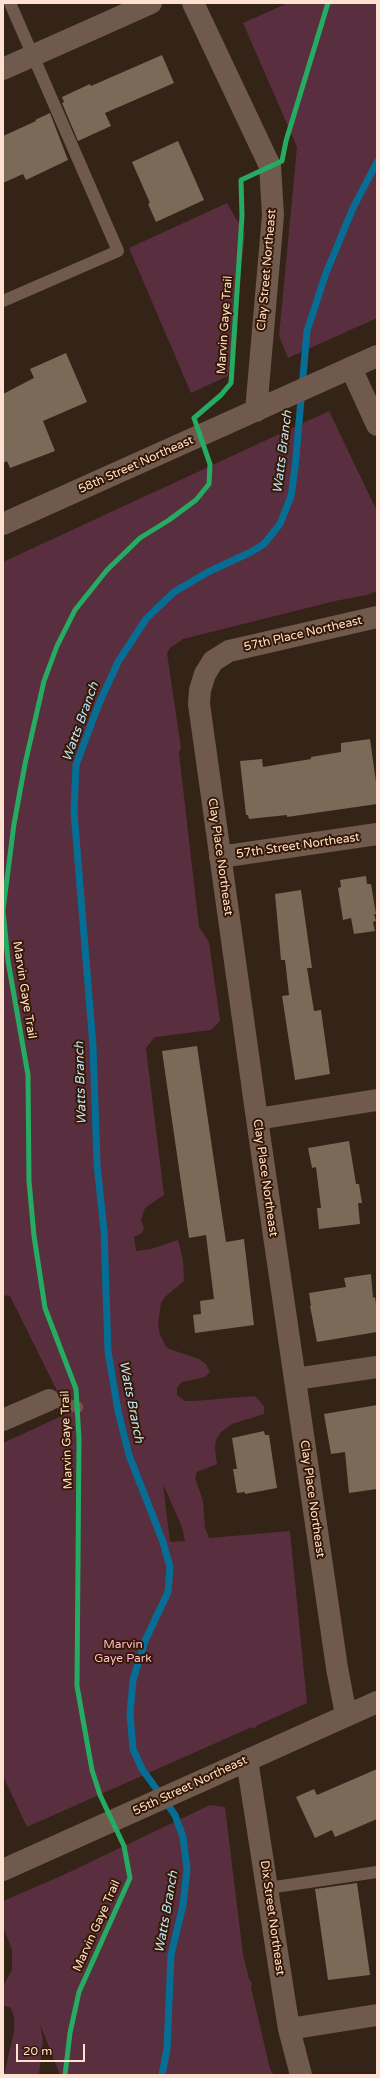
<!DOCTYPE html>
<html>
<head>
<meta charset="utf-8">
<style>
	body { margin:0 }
	#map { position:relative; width:380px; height:2078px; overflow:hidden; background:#342317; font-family:"Varela Round",sans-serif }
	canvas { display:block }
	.frame { position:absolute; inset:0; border:4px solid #fee1d0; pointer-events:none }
	.scale { position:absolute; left:16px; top:2044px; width:69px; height:18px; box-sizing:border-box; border:2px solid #fee1d0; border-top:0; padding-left:5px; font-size:12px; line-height:14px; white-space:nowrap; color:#fee1d0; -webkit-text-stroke:3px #361802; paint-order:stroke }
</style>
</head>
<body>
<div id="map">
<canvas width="380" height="2078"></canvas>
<div class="frame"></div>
<div class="scale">20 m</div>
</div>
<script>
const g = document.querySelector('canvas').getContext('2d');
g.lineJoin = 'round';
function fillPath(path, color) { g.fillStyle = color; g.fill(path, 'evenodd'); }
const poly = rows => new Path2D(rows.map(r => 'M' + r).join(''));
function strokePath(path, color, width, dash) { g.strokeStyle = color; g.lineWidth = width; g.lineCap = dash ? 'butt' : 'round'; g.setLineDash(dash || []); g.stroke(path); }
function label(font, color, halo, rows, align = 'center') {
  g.font = font + ' "Varela Round",sans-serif'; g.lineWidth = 4; g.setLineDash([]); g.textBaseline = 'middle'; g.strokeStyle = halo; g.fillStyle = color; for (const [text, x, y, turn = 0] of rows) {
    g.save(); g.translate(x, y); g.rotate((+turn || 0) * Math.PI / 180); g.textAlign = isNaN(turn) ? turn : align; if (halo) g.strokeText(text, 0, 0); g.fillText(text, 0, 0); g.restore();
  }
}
const green = poly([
	[288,3,377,3,377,318,288,358,279,336,297,147,243,23],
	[227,203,245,234,228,376,191,393,129,248],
	[329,411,377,511,377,591,367,595,335,601,183,639,170,648,167,653,181,748,179,753,199,927,209,942,220,1021,211,1030,155,1037,146,1048,164,1195,145,1208,141,1220,144,1228,141,1234,134,1237,136,1251,151,1249,178,1240,183,1260,184,1281,165,1297,161,1303,158,1323,160,1335,167,1348,199,1359,206,1364,210,1372,205,1377,182,1382,177,1387,177,1395,185,1401,194,1401,255,1396,264,1406,264,1414,232,1424,220,1433,216,1440,215,1449,217,1464,197,1472,195,1478,203,1501,205,1528,209,1538,290,1531,307,1703,258,1725,254,1729,252,1727,27,1827,3,1776,3,1443,68,1413,10,1296,3,1295,3,562],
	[163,1484,182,1527,185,1541,170,1542],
	[210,1805,225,1807,243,1954,249,1979,252,1983,251,1987,270,2069,274,2075,60,2075,40,2024,43,2040,39,2075,4,2075,14,2032,14,2017,11,2008,3,2005,3,1986,12,1970,12,1950,3,1927,3,1901,61,1876]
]);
const stream = poly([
	[162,2075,167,2049,171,1955,183,1905,187,1869,183,1837,175,1815,142,1769,133,1749,130,1714,133,1680,145,1641,168,1592,170,1567,163,1542,129,1455,118,1411,108,1351,104,1231,97,1164,93,1046,74,812,76,765,98,706,118,662,146,619,174,592,208,572,251,552,264,544,280,524,291,496,295,468,307,331,326,273,353,208,377,162]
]);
const building = poly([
	[162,55,174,83,105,113,111,126,78,141,62,103,64,102,62,97,90,84,91,86],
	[50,113,68,160,26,180,23,174,3,183,3,136,36,121,35,120],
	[178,141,204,200,156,222,148,204,150,203,132,162],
	[66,353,87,402,43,421,55,451,10,468,7,461,3,463,3,394,34,378,30,369],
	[370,739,377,789,377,804,287,817,287,815,249,819,248,815,246,815,240,761,262,759,263,767,311,759,311,757,341,752,341,743],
	[366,876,367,884,371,884,376,914,374,914,376,921,373,922,375,931,354,934,351,918,343,920,338,888,341,887,340,880],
	[301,890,312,968,307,968,314,1011,321,1010,330,1074,295,1080,282,996,289,995,285,960,281,960,275,894],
	[197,1046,226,1242,244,1239,254,1325,195,1333,193,1315,201,1314,200,1301,214,1299,206,1235,189,1238,162,1051],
	[349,1141,356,1184,359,1184,362,1203,358,1203,360,1224,319,1229,317,1208,321,1208,316,1167,312,1168,308,1148],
	[371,1274,373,1298,375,1297,377,1310,377,1332,317,1342,310,1306,311,1306,309,1293,346,1287,344,1278],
	[377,1405,377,1489,349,1493,345,1452,331,1454,324,1414],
	[264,1431,265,1435,269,1435,277,1488,245,1494,245,1492,237,1493,233,1469,237,1469,232,1438],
	[377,1769,377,1819,335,1837,332,1830,315,1838,296,1797,314,1789,317,1795],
	[357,1883,370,1975,328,1980,315,1889]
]);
const service = poly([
	[3,301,118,251,10,3],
	[49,1400,77,1407],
	[268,1888,377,1872]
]);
const minor = poly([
	[193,3,270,166,273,215,256,411],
	[3,69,151,3],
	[351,368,377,425],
	[3,524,377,356],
	[220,857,377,834],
	[257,1119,377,1100],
	[295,1379,377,1367],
	[3,1420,49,1400],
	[346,1715,337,1668,257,1119,199,704,200,690,205,674,213,661,229,651,377,617],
	[247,1760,289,2029,301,2075],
	[3,1870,377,1702],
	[289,2029,377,2015]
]);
const cycleway = poly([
	[65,2075,70,2033,79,1992,130,1878,124,1846,100,1795,92,1770,77,1686,79,1439,76,1389,45,1308,34,1236,29,1181,28,1075,8,961,3,910,14,824,25,764,44,681,57,646,75,610,107,570,140,538,169,520,196,500,209,484,210,464,194,418,221,395,231,383,242,216,241,180,282,161,286,141,328,3]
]);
const streetNames = [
	["Clay Street Northeast",267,270,-85],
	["Marvin Gaye Trail",225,325,-86],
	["58th Street Northeast",136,465,-24],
	["57th Place Northeast",303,634,-13],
	["57th Street Northeast",298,846,-8],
	["Clay Place Northeast",220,857,82],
	["Marvin Gaye Trail",24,990,81],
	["Clay Place Northeast",265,1178,82],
	["Marvin Gaye Trail",67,1440,-92],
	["Clay Place Northeast",312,1499,82],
	["55th Street Northeast",190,1786,-25],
	["Dix Street Northeast",272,1918,82],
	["Marvin Gaye Trail",97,1926,-66]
];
const parkNames = [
	["Marvin",123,1645],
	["Gaye Park",123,1659]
];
const waterNames = [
	["Watts Branch",283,452,-83],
	["Watts Branch",81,722,-70],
	["Watts Branch",81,1083,-92],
	["Watts Branch",131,1402,79],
	["Watts Branch",167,1912,-80]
];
fillPath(green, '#592e3e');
strokePath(stream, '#066e95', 7);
fillPath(building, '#7b6a58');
strokePath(service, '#705a4d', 12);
strokePath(minor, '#705a4d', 22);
strokePath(cycleway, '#26ab63', 5);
label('12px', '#fee1d0', '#361802', streetNames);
label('12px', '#febad4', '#361802', parkNames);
label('italic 13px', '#bae5fe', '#361802', waterNames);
</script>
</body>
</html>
